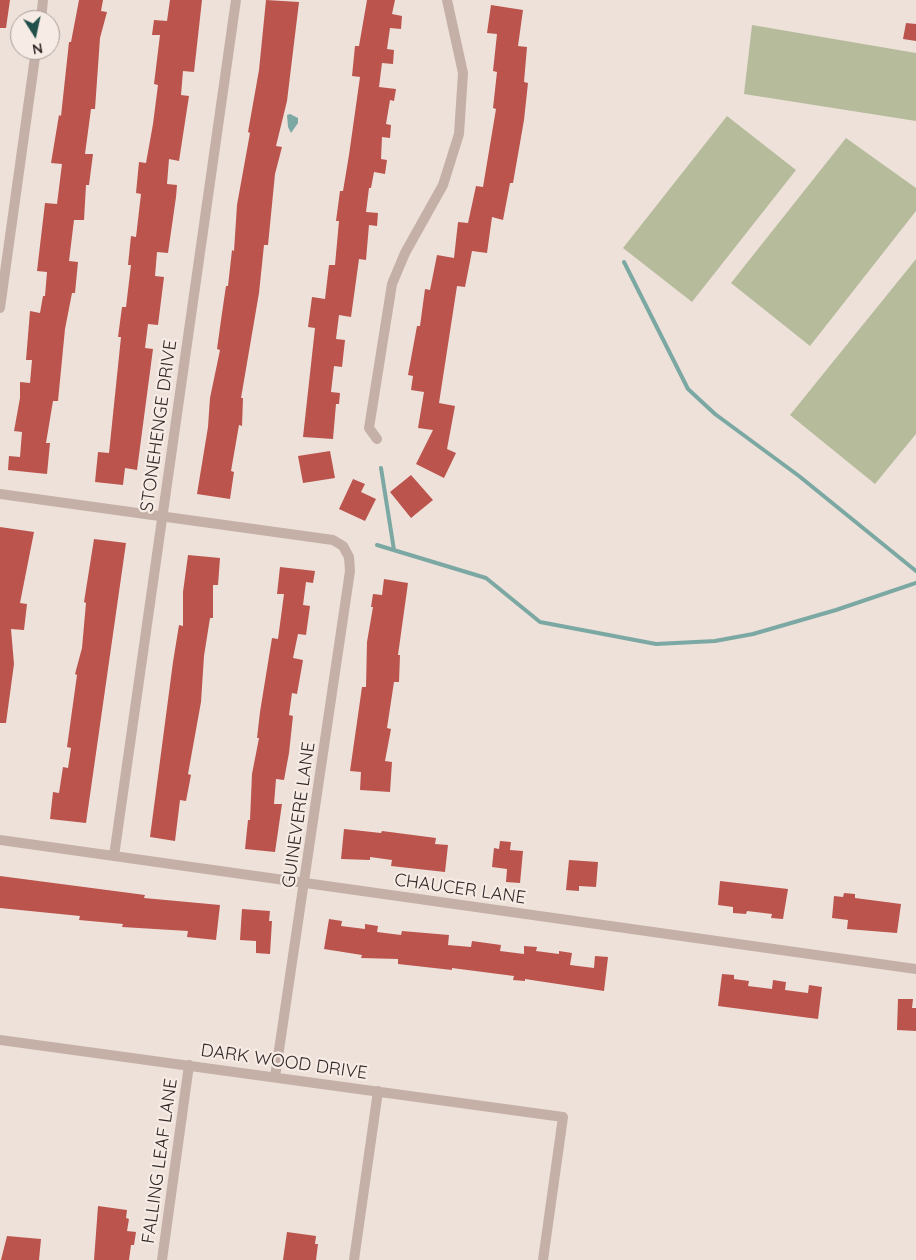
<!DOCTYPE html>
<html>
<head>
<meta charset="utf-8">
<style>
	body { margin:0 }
	#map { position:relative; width:916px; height:1260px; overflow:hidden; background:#eee1da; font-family:Quicksand,sans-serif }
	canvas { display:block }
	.north { position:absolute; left:10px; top:10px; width:50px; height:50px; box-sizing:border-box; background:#f7ece5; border:1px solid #a89e99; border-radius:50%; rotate:170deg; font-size:14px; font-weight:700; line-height:20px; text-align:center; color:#322827 }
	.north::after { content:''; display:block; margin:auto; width:18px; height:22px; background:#214f4a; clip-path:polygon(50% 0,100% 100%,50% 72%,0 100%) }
</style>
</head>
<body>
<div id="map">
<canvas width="916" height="1260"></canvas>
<div class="north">N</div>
</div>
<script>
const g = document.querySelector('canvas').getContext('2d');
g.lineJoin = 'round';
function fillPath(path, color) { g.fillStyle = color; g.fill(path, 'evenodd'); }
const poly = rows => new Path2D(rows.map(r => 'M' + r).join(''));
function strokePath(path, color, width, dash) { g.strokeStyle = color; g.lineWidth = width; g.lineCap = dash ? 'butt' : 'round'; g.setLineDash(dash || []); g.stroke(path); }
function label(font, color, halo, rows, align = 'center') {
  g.font = font + ' Quicksand,sans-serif'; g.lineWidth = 4.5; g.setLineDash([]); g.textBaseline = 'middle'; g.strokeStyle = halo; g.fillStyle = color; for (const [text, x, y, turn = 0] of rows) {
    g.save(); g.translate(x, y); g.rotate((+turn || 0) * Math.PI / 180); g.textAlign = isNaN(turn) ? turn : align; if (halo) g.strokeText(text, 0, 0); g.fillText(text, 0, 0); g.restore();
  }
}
const green = poly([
	[752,25,916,53,916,121,744,94],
	[727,116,796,170,692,302,623,248],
	[846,138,916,188,916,211,810,346,731,283],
	[916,259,916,434,875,484,790,415]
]);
const water = poly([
	[290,114,298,118,298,123,291,133,288,127,287,115]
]);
const stream = poly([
	[624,262,688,389,715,414,799,476,916,571],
	[381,468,394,550],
	[377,545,486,578,540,622,656,644,715,641,753,634,836,610,916,583]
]);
const building = poly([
	[0,0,10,0,6,28,0,28],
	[79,0,103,0,101,11,107,12,100,38,95,109,91,109,85,154,93,154,89,185,86,185,84,220,74,220,69,261,78,262,75,293,72,293,65,329,58,401,53,401,46,443,50,443,47,474,8,470,9,456,20,457,22,432,14,431,20,398,20,382,30,383,32,360,26,360,30,311,40,313,43,296,45,296,47,272,37,271,45,203,57,204,62,164,51,163,59,115,61,116,69,42,71,42],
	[170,0,202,0,194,72,183,71,181,95,189,96,179,161,169,159,167,184,177,185,176,197,168,253,157,252,155,276,164,277,158,325,148,324,145,348,153,349,137,470,125,468,123,485,95,482,98,452,109,453,121,337,118,337,122,307,126,307,131,265,128,265,131,236,136,237,141,194,136,193,139,162,146,163,153,124,158,85,154,84,160,35,152,35,154,20,167,21],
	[266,0,299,2,287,101,276,146,282,147,275,174,268,245,264,245,259,293,241,398,243,398,242,426,239,425,231,471,234,472,230,499,197,494,208,427,210,398,220,350,217,349,222,313,226,286,228,286,232,250,234,251,237,205,250,133,248,132,259,70],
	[367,0,395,0,392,14,402,16,401,29,390,28,387,49,394,50,393,64,382,63,379,87,396,89,394,101,390,100,386,124,391,125,390,138,382,137,381,159,387,160,385,174,374,172,371,188,369,188,366,212,378,213,377,226,369,225,366,260,359,259,351,317,339,315,336,339,345,340,342,367,334,366,331,392,340,393,339,404,336,404,333,439,303,437,315,328,308,327,312,297,325,299,329,265,335,265,339,221,336,221,340,191,343,191,349,155,360,77,352,76,355,46,359,46],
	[491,5,523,10,518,46,527,47,524,82,528,83,524,120,513,183,510,183,503,220,492,217,487,253,472,251,465,287,457,286,439,403,455,406,447,449,456,453,444,478,416,464,433,430,418,428,424,392,411,390,413,376,408,375,417,326,420,326,425,289,430,290,437,255,454,258,458,222,468,223,476,186,483,187,496,109,493,108,497,72,493,71,497,34,487,33],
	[906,23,916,24,916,41,903,39],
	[330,451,335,478,303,483,298,456],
	[411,475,433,500,411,518,390,492],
	[353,479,365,484,361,492,376,499,365,521,339,509],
	[0,527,34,532,20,603,27,604,24,630,11,629,14,664,6,723,0,723],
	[94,539,126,543,86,823,50,819,53,792,59,793,63,767,68,768,71,748,67,747,77,675,75,674,82,648,86,603,84,602],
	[188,555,220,558,218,585,213,585,213,618,210,618,204,656,201,702,188,774,191,775,186,801,180,800,175,841,150,837,173,662,179,625,183,626,183,592],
	[280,567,315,571,313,583,306,582,303,605,310,606,306,635,298,634,293,658,303,660,297,694,292,693,289,715,293,716,289,753,284,780,276,779,274,804,282,804,275,852,245,849,248,820,250,820,252,774,259,738,257,738,260,712,272,638,278,639,284,594,277,594],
	[384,579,408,583,398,655,400,655,399,682,394,682,387,728,391,729,385,761,392,762,390,792,360,790,361,772,350,771,362,687,366,687,367,642,373,607,371,607,373,594,382,595],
	[344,829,381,833,382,831,436,838,435,844,448,845,445,872,391,866,392,860,370,857,370,860,341,859],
	[500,841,511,842,510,850,523,851,520,883,506,882,507,869,492,867,494,848,499,849],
	[569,860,598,862,596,887,579,886,579,891,566,890],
	[0,876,145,895,144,898,220,905,216,940,187,937,188,931,122,927,123,924,79,920,80,916,0,908],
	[720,881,788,889,783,919,771,918,772,914,747,911,746,914,733,913,733,907,718,905],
	[844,893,855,894,855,898,901,904,897,933,847,929,848,920,832,918,834,896,843,897],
	[242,909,270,911,269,921,272,921,270,954,256,953,256,941,240,940],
	[329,919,342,921,341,926,365,929,365,924,378,926,377,932,401,935,402,931,449,935,448,945,471,947,472,941,501,945,500,951,524,954,524,946,537,947,536,951,559,954,559,951,572,953,570,965,594,968,595,956,608,957,604,991,525,979,525,981,513,980,514,976,452,968,452,970,398,964,398,959,361,958,362,955,324,949],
	[722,974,734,975,734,979,749,981,748,986,772,989,773,980,786,982,785,990,808,993,809,985,822,987,818,1019,718,1006],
	[898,999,913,999,912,1008,916,1008,916,1031,897,1030],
	[98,1206,127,1210,126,1218,129,1219,127,1231,136,1232,134,1245,131,1245,129,1260,94,1260],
	[287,1232,316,1236,315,1244,318,1244,316,1260,283,1260],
	[7,1236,41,1239,39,1260,1,1260]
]);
const street = poly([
	[41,20,43,0],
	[0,308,36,50],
	[377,439,369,428,392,284,405,253,443,185,459,134,463,73,447,0],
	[0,494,333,540,343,546,349,557,350,571,275,1077],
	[0,840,916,969],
	[114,856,236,0],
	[0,1040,563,1117,543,1260],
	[162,1260,189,1065],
	[354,1260,378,1091]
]);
const streetNames = [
	["STONEHENGE DRIVE",159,426,-82],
	["GUINEVERE LANE",299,815,-82],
	["CHAUCER LANE",460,889,8],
	["DARK WOOD DRIVE",284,1062,8],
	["FALLING LEAF LANE",160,1161,-82]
];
fillPath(green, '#b6bc9b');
fillPath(water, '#7ca8a3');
strokePath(stream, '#7ca8a3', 4);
fillPath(building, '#ba544d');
strokePath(street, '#c5b0a7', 10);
label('18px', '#322827', '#f7ece5', streetNames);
</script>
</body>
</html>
